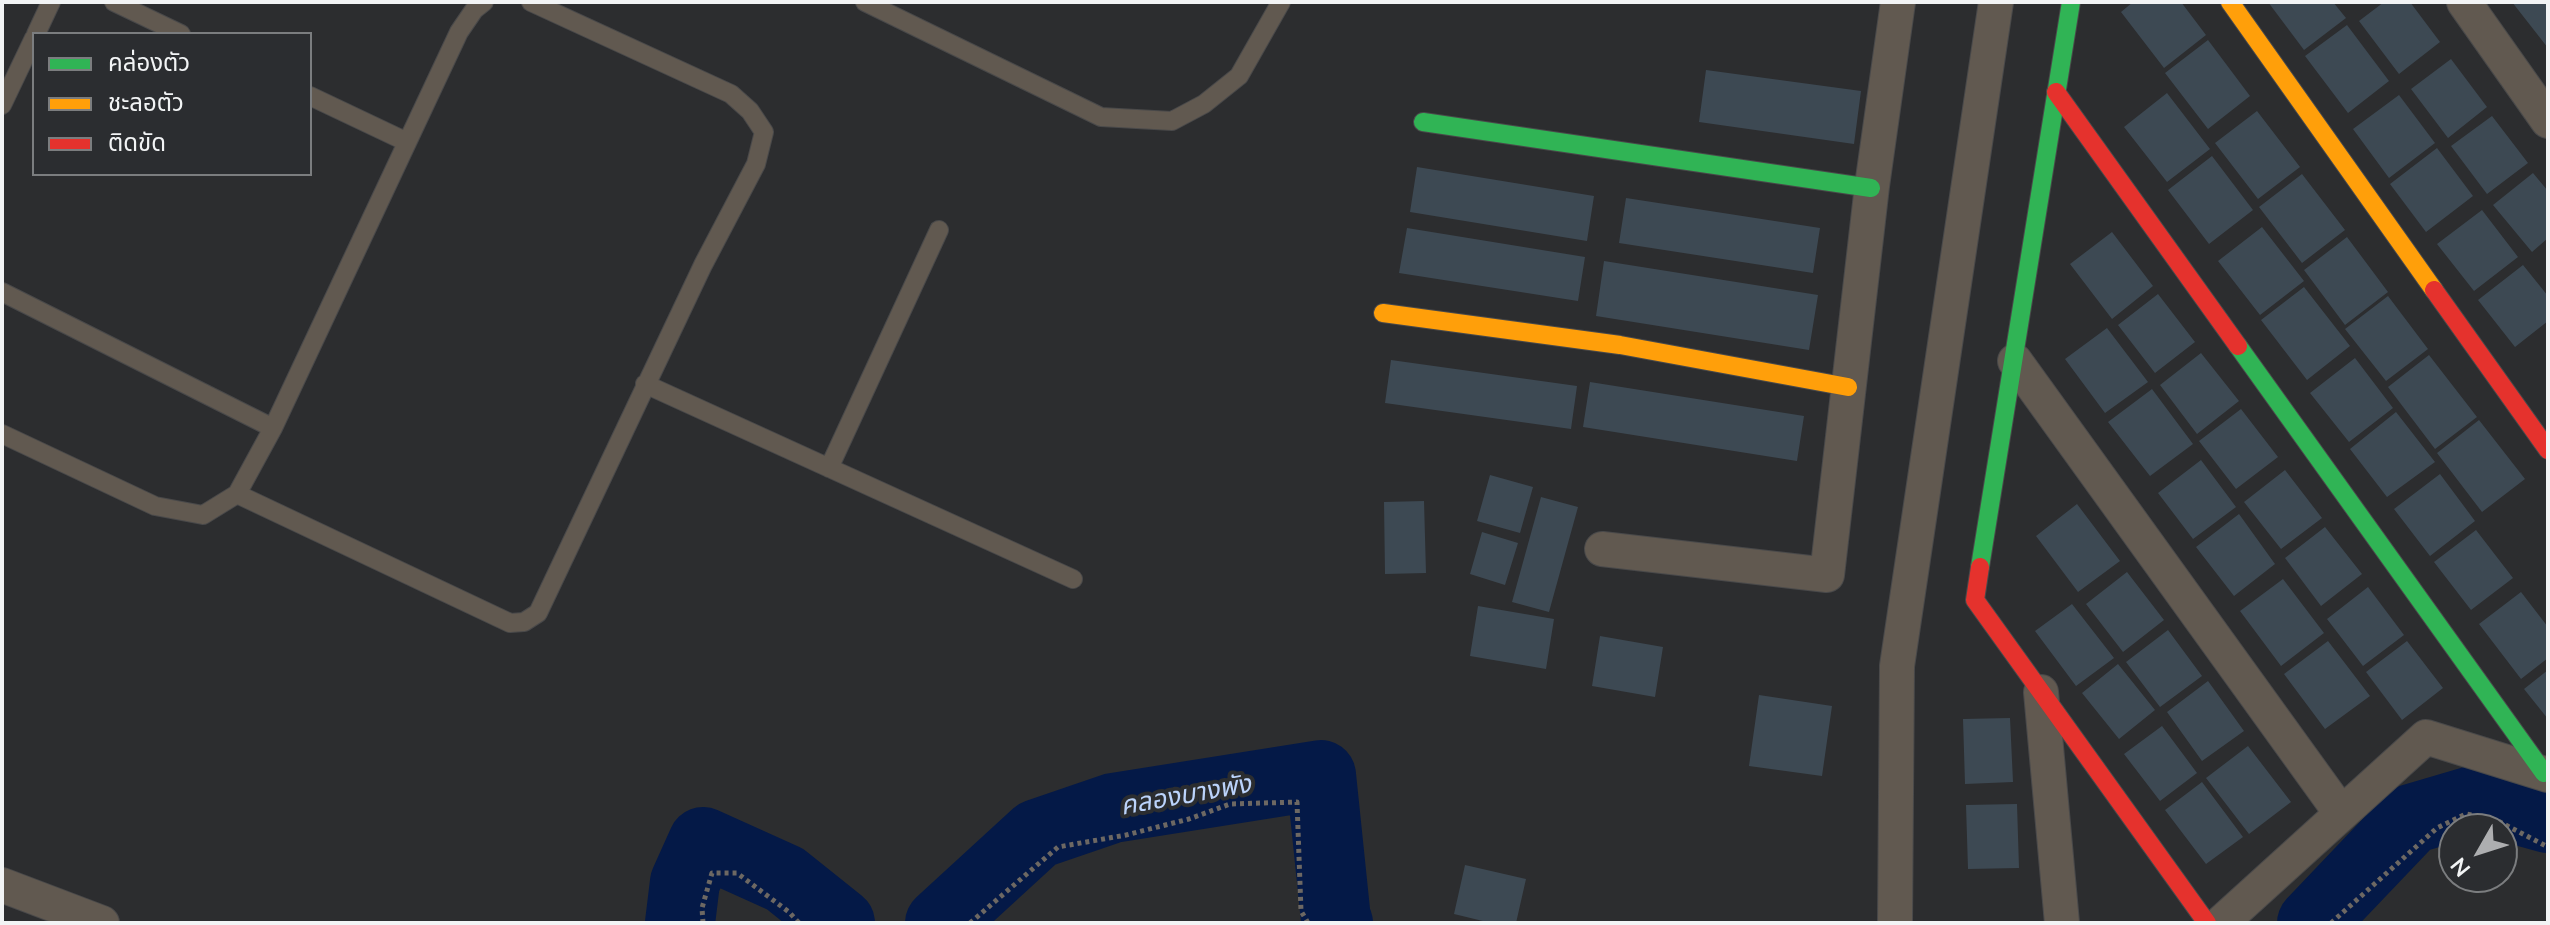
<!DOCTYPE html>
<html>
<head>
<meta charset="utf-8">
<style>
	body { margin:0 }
	#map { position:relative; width:2550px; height:925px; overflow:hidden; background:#2c2d2f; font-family:"Nunito Sans","Noto Sans Thai",sans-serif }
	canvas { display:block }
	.frame { position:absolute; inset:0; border:4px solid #f2f4f5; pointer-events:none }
	.legend { position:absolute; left:32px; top:32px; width:280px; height:144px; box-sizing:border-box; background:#2b2d30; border:2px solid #7b7d7f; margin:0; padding:10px 14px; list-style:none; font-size:24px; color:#f2f4f5 }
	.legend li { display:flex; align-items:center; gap:16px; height:40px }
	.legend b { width:40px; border:2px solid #7b7d7f }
	.north { position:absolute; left:2438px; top:813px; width:80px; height:80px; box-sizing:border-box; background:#2b2d30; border:2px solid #7b7d7f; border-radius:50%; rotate:231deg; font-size:22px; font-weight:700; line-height:32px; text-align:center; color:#f2f4f5 }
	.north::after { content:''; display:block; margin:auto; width:28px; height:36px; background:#adaeb0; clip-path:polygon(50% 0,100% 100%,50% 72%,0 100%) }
</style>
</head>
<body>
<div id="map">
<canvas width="2550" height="925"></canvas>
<div class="frame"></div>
<ul class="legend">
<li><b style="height:10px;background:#30b455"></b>คล่องตัว</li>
<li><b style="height:10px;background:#ff9f0a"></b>ชะลอตัว</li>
<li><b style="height:10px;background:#e5322d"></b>ติดขัด</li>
</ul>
<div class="north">N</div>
</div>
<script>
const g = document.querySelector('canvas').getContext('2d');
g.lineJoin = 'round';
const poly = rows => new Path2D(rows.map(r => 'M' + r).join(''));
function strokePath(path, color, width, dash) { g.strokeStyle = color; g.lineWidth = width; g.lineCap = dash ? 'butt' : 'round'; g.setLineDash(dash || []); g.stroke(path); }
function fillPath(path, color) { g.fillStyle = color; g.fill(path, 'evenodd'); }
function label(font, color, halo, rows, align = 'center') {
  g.font = font + ' "Nunito Sans","Noto Sans Thai",sans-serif'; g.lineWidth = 8; g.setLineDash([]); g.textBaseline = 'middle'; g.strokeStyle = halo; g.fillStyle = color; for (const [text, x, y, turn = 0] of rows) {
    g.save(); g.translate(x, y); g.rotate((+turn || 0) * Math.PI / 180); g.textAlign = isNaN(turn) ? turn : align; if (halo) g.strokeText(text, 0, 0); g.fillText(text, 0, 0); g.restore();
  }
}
const river = poly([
	[680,923,685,882,703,842,785,879,840,923],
	[940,923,1037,834,1113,808,1321,775,1336,920,1338,923],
	[2312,923,2411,819,2479,799,2548,818]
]);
const building = poly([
	[2133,2,2181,2,2206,35,2164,68,2121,12],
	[2268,2,2333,2,2346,18,2304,50],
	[2384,2,2410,2,2440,42,2399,74,2359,21],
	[2512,2,2548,2,2548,48],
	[2347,25,2389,81,2348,113,2305,56],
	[2208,40,2250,96,2208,129,2165,73],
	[2451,59,2487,107,2448,138,2411,89],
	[1706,70,1861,91,1854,144,1699,122],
	[2167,93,2210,149,2167,182,2124,127],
	[2399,95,2435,143,2389,178,2353,129],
	[2257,111,2300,167,2258,199,2215,143],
	[2492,116,2528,163,2487,194,2451,146],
	[2437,148,2473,196,2426,232,2390,184],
	[2212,156,2253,210,2209,244,2168,190],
	[1417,167,1594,196,1587,241,1410,212],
	[2533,173,2548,191,2548,238,2532,252,2493,205],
	[2302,174,2345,230,2302,263,2259,207],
	[1626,198,1820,228,1813,273,1619,243],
	[2482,210,2518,257,2474,291,2437,244],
	[2262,227,2304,281,2260,315,2218,261],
	[1407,228,1585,257,1578,301,1399,273],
	[2112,232,2153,286,2112,319,2070,264],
	[2347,237,2388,292,2345,325,2304,270],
	[1604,261,1818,295,1809,350,1596,316],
	[2523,265,2548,296,2548,321,2515,347,2478,300],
	[2304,287,2350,346,2307,380,2261,320],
	[2158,294,2195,342,2155,373,2118,325],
	[2388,296,2428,349,2386,381,2345,329],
	[2107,328,2148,382,2105,413,2065,359],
	[2201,353,2239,401,2197,434,2160,385],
	[2429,355,2477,417,2435,449,2388,387],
	[2355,358,2393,408,2349,442,2310,393],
	[1391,360,1577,386,1571,429,1385,403],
	[1590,382,1804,416,1797,461,1583,427],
	[2152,389,2193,444,2150,476,2108,422],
	[2241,409,2278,457,2236,489,2199,441],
	[2396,412,2435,462,2387,497,2350,449],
	[2479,420,2525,479,2482,512,2437,453],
	[2201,460,2236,507,2193,539,2158,493],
	[2285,470,2322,518,2281,549,2244,502],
	[2440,474,2475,521,2430,556,2394,509],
	[1490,475,1533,487,1520,533,1477,521],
	[1541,497,1578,507,1549,612,1512,602],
	[1424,501,1426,573,1385,574,1384,502],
	[2077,504,2120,561,2078,592,2036,536],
	[2239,514,2275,564,2234,596,2196,547],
	[2325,527,2362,574,2321,606,2285,558],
	[2476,530,2513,578,2471,610,2434,562],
	[1482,532,1518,543,1505,585,1470,574],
	[2127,572,2164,620,2123,652,2086,604],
	[2283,579,2324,633,2281,666,2240,611],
	[2368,587,2404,635,2363,666,2327,619],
	[2521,592,2548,627,2548,658,2521,679,2479,624],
	[2072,604,2114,658,2076,686,2035,631],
	[1478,606,1554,619,1546,669,1470,656],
	[2168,630,2202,676,2160,707,2126,662],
	[1600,636,1663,647,1655,697,1592,686],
	[2328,641,2370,696,2325,729,2284,674],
	[2407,641,2443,688,2402,720,2366,672],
	[2118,664,2155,710,2119,739,2082,693],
	[2548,670,2548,719,2524,689],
	[2208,681,2244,731,2202,761,2167,712],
	[1759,695,1832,706,1822,776,1749,766],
	[2010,718,2013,782,1965,784,1963,719],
	[2162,726,2197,773,2160,801,2124,754],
	[2248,746,2291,802,2249,834,2206,778],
	[2202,782,2243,837,2206,864,2165,810],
	[2017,804,2019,868,1968,869,1966,805],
	[1465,865,1526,879,1516,923,1491,923,1454,914]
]);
const path = poly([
	[703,923,702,908,712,873,737,873,789,912,799,923],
	[970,923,1058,847,1126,835,1189,819,1230,804,1297,802,1301,911,1308,923],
	[2331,923,2437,828,2466,814,2496,820,2548,847]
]);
const lane = poly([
	[114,2,181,34],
	[865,2,1101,117,1172,121,1204,104,1239,76,1281,2],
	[36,34,51,2],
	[310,96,407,142],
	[2,105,34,38],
	[2,292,273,428],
	[645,384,1073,579],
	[2,434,155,506,203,515,237,494,273,428,459,32,474,10,484,2],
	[829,468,939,230],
	[237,494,510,623,524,622,538,613,703,265,756,164,764,132,750,111,731,94,531,2]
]);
const street = poly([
	[2464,2,2548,121],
	[2015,361,2341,813],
	[1602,549,1827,575,1872,186,1898,2],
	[2041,692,2062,923],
	[2,885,102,923],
	[1895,923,1897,666,1996,2],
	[2221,923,2426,737,2548,775]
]);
const fast = poly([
	[1423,122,1871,188],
	[2238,346,2544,773],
	[1980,567,2071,2]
]);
const slow = poly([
	[2230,2,2434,290],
	[1383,313,1620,345,1848,387]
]);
const jam = poly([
	[2056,92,2238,346],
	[2434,290,2548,450],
	[1980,567,1975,600,2207,923]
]);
const waterNames = [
	["คลองบางพัง",1186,797,-10]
];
strokePath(river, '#041947', 70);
fillPath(building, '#3d4953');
strokePath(lane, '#49494a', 20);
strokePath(street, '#49494a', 36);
strokePath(fast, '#49494a', 20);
strokePath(slow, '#49494a', 20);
strokePath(jam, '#49494a', 20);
strokePath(path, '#6d6863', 5, [4, 4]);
strokePath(lane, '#615950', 18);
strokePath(street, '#615950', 34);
strokePath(fast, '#30b455', 18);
strokePath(slow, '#ff9f0a', 18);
strokePath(jam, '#e5322d', 18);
label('italic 26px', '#bbd3fb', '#2b2d30', waterNames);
</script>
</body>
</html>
